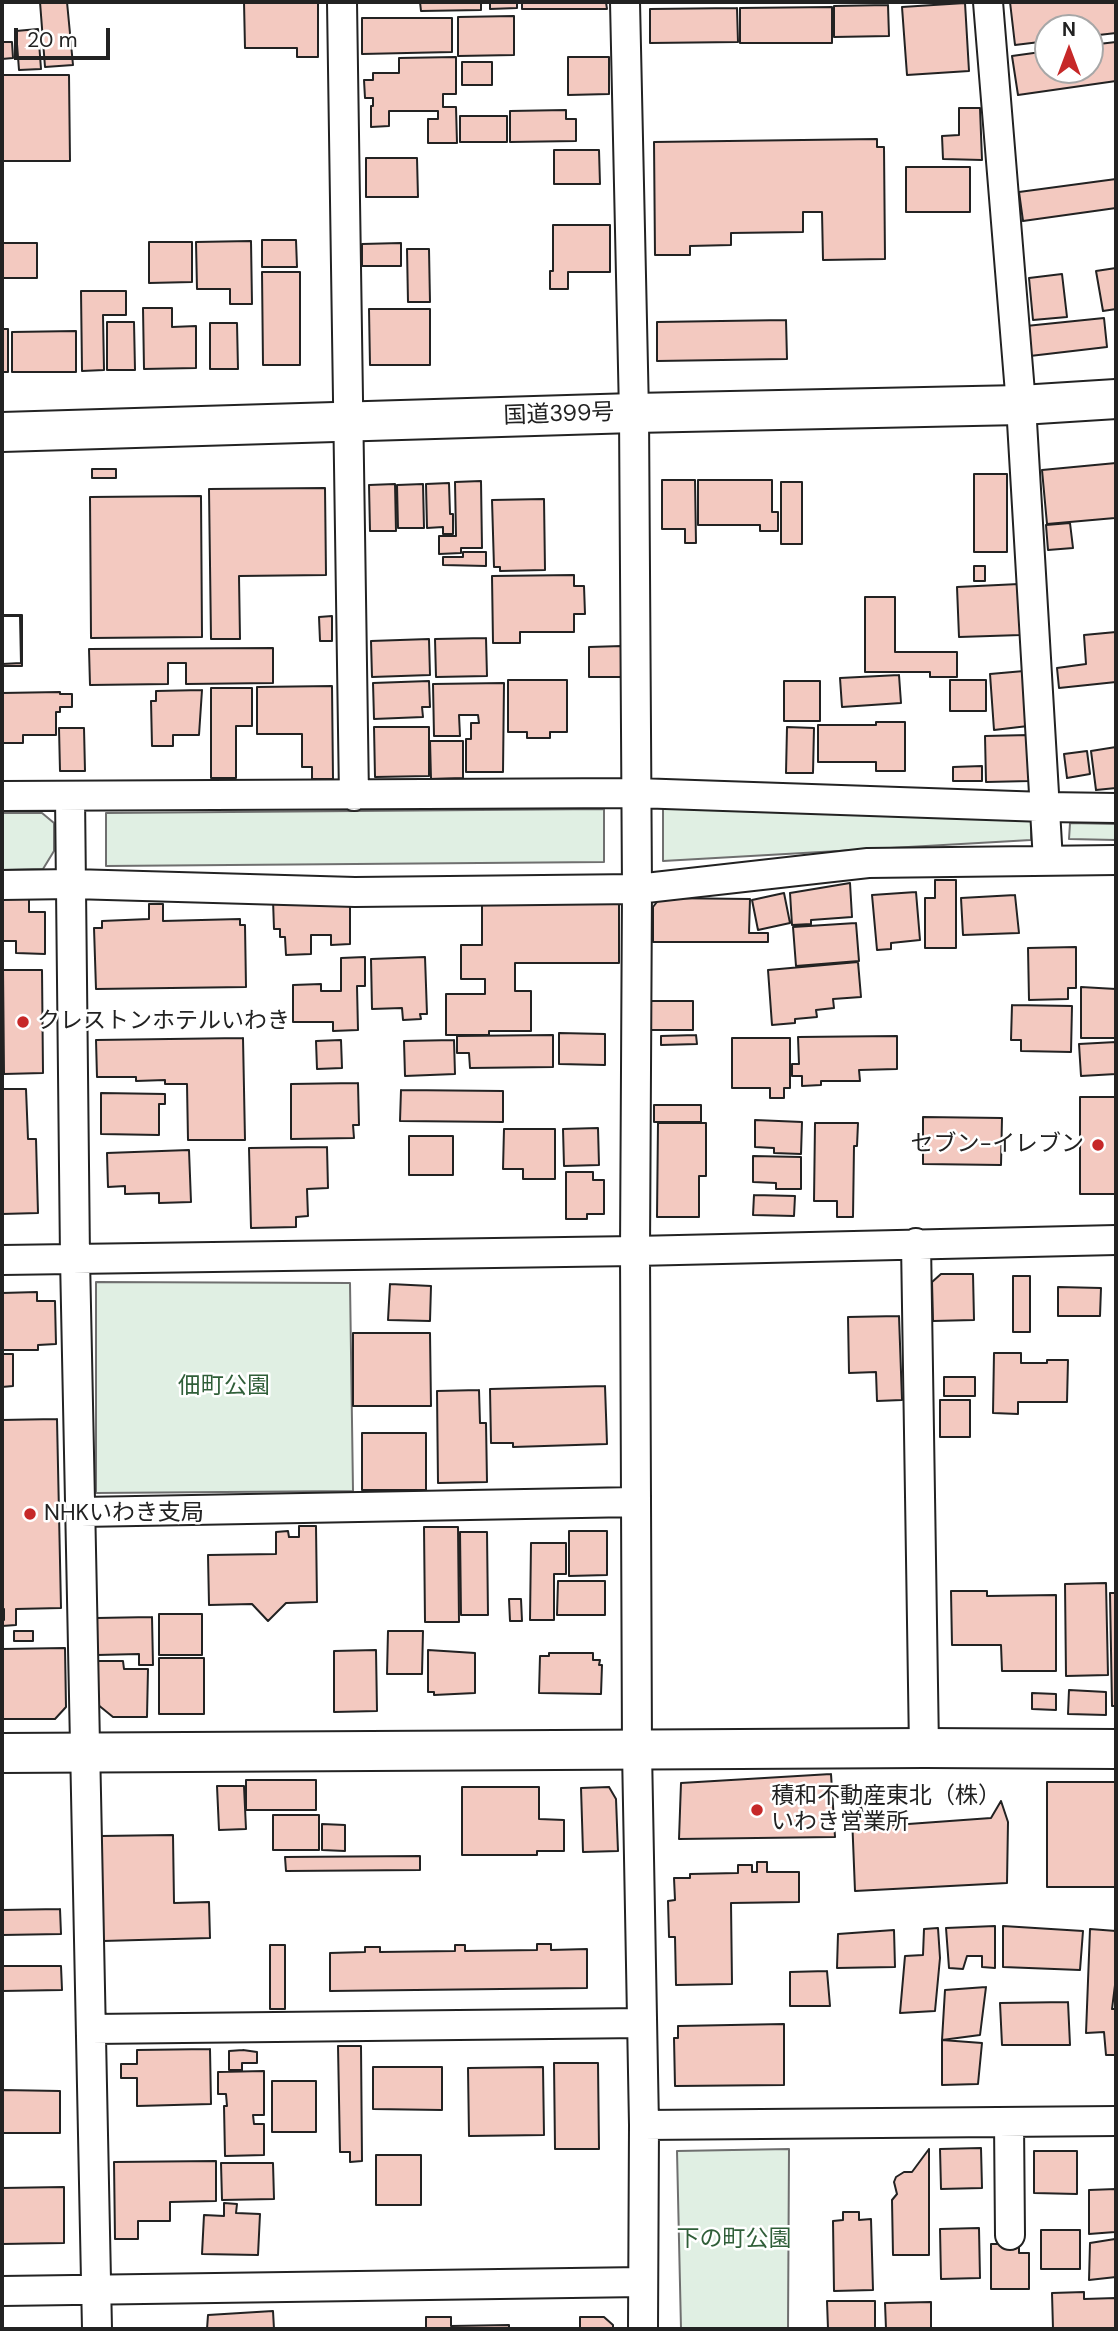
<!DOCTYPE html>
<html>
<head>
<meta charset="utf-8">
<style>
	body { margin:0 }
	#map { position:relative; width:1118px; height:2331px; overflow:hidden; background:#fff; font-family:"DM Sans",sans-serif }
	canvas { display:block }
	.frame { position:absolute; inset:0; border:4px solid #222; pointer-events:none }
	.north { position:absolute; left:1034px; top:14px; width:70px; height:70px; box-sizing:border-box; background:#fff; border:2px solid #a7a7a7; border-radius:50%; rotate:0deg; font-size:19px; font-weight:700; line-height:28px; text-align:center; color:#222 }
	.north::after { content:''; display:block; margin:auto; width:24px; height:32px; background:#c62828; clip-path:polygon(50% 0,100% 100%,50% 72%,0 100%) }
	.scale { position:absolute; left:14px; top:28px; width:96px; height:32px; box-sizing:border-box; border:4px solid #222; border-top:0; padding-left:9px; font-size:21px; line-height:24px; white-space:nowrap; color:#222; -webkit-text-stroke:5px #fff; paint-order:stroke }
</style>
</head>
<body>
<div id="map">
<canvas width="1118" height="2331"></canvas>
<div class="frame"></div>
<div class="north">N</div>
<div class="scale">20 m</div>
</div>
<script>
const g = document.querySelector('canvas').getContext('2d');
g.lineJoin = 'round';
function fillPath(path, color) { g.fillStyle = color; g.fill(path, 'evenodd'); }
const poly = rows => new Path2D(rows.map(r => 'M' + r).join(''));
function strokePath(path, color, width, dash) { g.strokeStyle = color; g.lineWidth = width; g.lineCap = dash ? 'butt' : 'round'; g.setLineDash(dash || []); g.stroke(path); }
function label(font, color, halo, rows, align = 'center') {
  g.font = font + ' "DM Sans","Noto Sans JP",sans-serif'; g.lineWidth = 5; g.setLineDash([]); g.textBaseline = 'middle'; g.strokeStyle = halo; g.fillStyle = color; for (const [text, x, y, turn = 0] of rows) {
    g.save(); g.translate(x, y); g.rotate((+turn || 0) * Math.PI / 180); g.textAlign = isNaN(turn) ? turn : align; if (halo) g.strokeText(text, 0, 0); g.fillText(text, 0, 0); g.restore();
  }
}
const green = poly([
	[663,805,1031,815,1031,840,663,861,663,805],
	[604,809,604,862,106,866,106,813,604,809],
	[2,813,42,813,54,823,54,851,43,869,2,870,2,813],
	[1070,823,1116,824,1116,840,1069,839,1070,823],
	[96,1282,350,1283,353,1491,96,1493,96,1282],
	[789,2149,788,2329,681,2329,677,2151,789,2149]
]);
const building = poly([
	[40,2,67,2,73,65,45,67,40,2],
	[244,2,318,2,318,57,297,57,297,48,245,48,244,2],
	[420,2,481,2,481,10,421,11,420,2],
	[490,2,517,2,517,8,490,9,490,2],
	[522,2,606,2,607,9,522,9,522,2],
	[1010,2,1116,2,1116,33,1090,36,1090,28,1048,28,1048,41,1015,45,1010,2],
	[965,3,969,71,907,75,902,7,965,3],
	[888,5,889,36,834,37,834,6,888,5],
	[832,7,832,43,740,43,740,8,832,7],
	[737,8,738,42,650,43,650,9,737,8],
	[514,16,514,55,458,56,458,17,514,16],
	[362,18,452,18,452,52,362,54,362,18],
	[38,29,41,69,19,70,16,31,38,29],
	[2,42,12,42,13,58,2,59,2,42],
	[1116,42,1116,81,1018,95,1012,56,1048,51,1048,70,1090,70,1090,45,1116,42],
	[456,57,456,94,443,94,443,107,456,107,457,143,428,143,428,119,438,119,438,111,389,111,389,126,371,127,371,106,373,106,373,98,365,98,364,80,373,80,373,73,399,73,399,58,456,57],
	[568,57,609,57,609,94,568,95,568,57],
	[462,62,492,62,492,85,462,85,462,62],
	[2,75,69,75,70,161,2,161,2,75],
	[959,108,980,108,982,160,943,159,942,136,959,135,959,108],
	[566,110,566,119,576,119,576,141,510,142,510,111,566,110],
	[460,116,507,116,507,142,460,142,460,116],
	[877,139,877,147,884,147,885,259,823,260,822,212,803,212,803,232,731,233,731,245,690,246,690,255,655,255,654,142,877,139],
	[554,150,599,150,600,184,554,184,554,150],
	[366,158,417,158,418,197,366,197,366,158],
	[906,167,970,167,970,212,906,212,906,167],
	[1116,179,1116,208,1023,221,1019,192,1116,179],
	[553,225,610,225,610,272,568,272,568,289,550,289,550,271,553,271,553,225],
	[262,240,296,240,297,267,262,267,262,240],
	[251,241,252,304,230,304,230,289,197,289,196,242,251,241],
	[149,242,192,242,192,282,149,283,149,242],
	[2,243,37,243,37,278,2,278,2,243],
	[401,243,401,266,362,266,362,244,401,243],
	[407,249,429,249,430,302,408,302,407,249],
	[1116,268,1116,309,1103,311,1096,271,1116,268],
	[262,272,300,272,300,365,263,365,262,272],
	[1062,274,1067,317,1033,320,1029,278,1062,274],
	[81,291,126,291,126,315,103,315,104,370,82,371,81,291],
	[143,308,172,308,172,327,196,326,196,368,144,369,143,308],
	[369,309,430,309,430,365,370,365,369,309],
	[1104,318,1107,347,1030,356,1026,326,1104,318],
	[786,320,787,359,657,361,657,322,786,320],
	[107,322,134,322,135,370,107,370,107,322],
	[210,323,237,323,238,369,210,369,210,323],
	[2,329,8,329,8,372,2,372,2,329],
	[76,331,76,372,12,372,12,332,76,331],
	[1116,463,1115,518,1047,524,1042,470,1116,463],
	[92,469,116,469,116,478,92,478,92,469],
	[974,474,1007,474,1007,552,974,552,974,474],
	[662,480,695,480,696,543,685,543,685,529,662,529,662,480],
	[698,480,772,480,772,512,778,512,778,531,760,531,760,525,698,525,698,480],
	[481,481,482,548,461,548,461,553,439,554,439,536,456,536,455,482,481,481],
	[781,482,802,482,802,544,781,544,781,482],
	[449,483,450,514,453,514,453,534,443,534,443,527,427,528,426,484,449,483],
	[395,484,396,531,370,531,369,485,395,484],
	[423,484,424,528,398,528,397,485,423,484],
	[325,488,326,575,239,576,240,639,211,639,209,489,325,488],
	[201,496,202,637,91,638,90,497,201,496],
	[544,499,545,570,500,571,500,567,494,567,492,500,544,499],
	[1070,523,1073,548,1048,550,1046,525,1070,523],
	[463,552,486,552,486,566,443,565,443,557,463,557,463,552],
	[974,566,985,566,985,581,974,581,974,566],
	[574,575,574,586,584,586,585,614,574,614,574,632,520,632,520,643,493,643,492,576,574,575],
	[1019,584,1021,635,959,637,957,587,1019,584],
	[865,597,895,597,895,652,957,652,957,677,930,677,930,672,865,672,865,597],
	[2,615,22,615,22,666,2,666,2,615],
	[2,616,20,616,21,663,2,664,2,616],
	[332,616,332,641,320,641,319,617,332,616],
	[1116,632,1116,682,1059,688,1057,668,1086,664,1084,635,1116,632],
	[486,638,487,676,436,677,435,639,486,638],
	[429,639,430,675,372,677,371,641,429,639],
	[622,646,622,677,589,677,589,647,622,646],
	[273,648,273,683,186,684,186,663,168,663,168,684,90,685,89,649,273,648],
	[1024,671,1028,726,994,730,990,674,1024,671],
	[899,675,901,703,842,707,840,678,899,675],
	[508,680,567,680,567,732,550,732,550,738,527,738,527,732,508,732,508,680],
	[950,680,986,680,986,711,950,711,950,680],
	[429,681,430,707,422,707,423,717,374,719,373,683,429,681],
	[784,681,820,681,820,721,784,721,784,681],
	[504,683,503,772,466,772,466,739,471,739,471,723,479,723,478,715,459,715,460,736,434,736,433,684,504,683],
	[332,686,333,779,312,779,312,767,302,767,302,734,257,734,257,687,332,686],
	[211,688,252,688,252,726,236,726,236,778,211,778,211,688],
	[202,690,199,735,173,735,173,746,152,746,151,701,156,701,156,691,202,690],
	[60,692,60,694,72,694,72,707,60,707,60,712,56,712,56,735,23,735,23,743,2,743,2,693,60,692],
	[876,722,905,722,905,771,876,771,876,762,818,762,818,725,876,725,876,722],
	[374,727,429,727,429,776,375,777,374,727],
	[787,727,814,728,813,773,786,773,787,727],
	[59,728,84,728,85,771,60,771,59,728],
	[1029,735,1030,781,986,782,985,736,1029,735],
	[430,741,463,741,463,778,431,779,430,741],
	[1116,747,1116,788,1096,790,1091,751,1116,747],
	[1087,751,1090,774,1067,778,1064,754,1087,751],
	[982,766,982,781,953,781,953,767,982,766],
	[935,880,956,880,956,948,925,948,925,898,935,898,935,880],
	[850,883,852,917,811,920,811,924,792,925,790,893,850,883],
	[916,892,920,940,891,943,891,949,877,950,872,895,916,892],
	[784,893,790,923,758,930,752,900,784,893],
	[1015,895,1019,933,963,935,961,898,1015,895],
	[660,898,750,899,749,933,768,933,768,942,653,942,653,907,660,898],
	[2,899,29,899,29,912,45,912,45,954,16,953,16,941,2,941,2,899],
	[335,899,336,906,350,906,350,944,331,945,331,935,311,935,311,954,286,955,285,937,280,937,280,929,274,929,273,900,335,899],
	[619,900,619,963,515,963,515,991,531,991,531,1031,489,1031,489,1035,446,1035,446,994,485,994,485,979,461,979,461,945,482,945,482,901,619,900],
	[149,904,163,904,163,921,240,919,240,925,245,925,246,987,96,989,94,928,102,928,102,921,149,919,149,904],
	[856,923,859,961,796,966,793,927,856,923],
	[1076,947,1076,988,1068,988,1068,999,1029,1000,1028,948,1076,947],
	[365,957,365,986,357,986,358,1030,333,1031,333,1022,293,1022,293,985,321,984,321,991,341,991,341,958,365,957],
	[425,957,427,1014,420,1014,421,1019,403,1020,402,1008,372,1009,371,959,425,957],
	[858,962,861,997,833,999,834,1008,816,1010,817,1017,795,1019,795,1023,772,1025,768,970,858,962],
	[3,970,42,970,43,1073,4,1074,3,970],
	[1081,987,1116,989,1116,1038,1081,1038,1081,987],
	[649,1001,693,1001,693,1030,650,1030,649,1001],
	[1012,1005,1072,1006,1071,1052,1021,1051,1021,1040,1011,1040,1012,1005],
	[559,1033,605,1034,605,1065,559,1064,559,1033],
	[553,1035,553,1067,470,1068,469,1053,457,1053,457,1036,553,1035],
	[696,1035,697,1044,661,1045,661,1036,696,1035],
	[897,1036,897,1069,859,1070,860,1081,821,1081,821,1085,802,1086,802,1076,792,1076,792,1064,799,1064,798,1037,897,1036],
	[243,1038,245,1140,188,1140,187,1084,165,1084,165,1080,136,1081,136,1077,97,1077,96,1040,243,1038],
	[732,1038,790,1038,790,1088,784,1088,784,1098,770,1098,770,1088,732,1088,732,1038],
	[341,1040,342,1068,317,1069,316,1041,341,1040],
	[454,1040,455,1074,405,1076,404,1041,454,1040],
	[1116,1042,1116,1074,1081,1076,1079,1044,1116,1042],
	[358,1083,359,1125,353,1125,354,1138,291,1139,291,1084,358,1083],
	[2,1089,26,1089,28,1139,36,1139,38,1213,2,1214,2,1089],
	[401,1090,503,1091,503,1122,400,1121,401,1090],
	[101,1093,165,1094,165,1104,159,1104,159,1135,101,1134,101,1093],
	[1080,1097,1116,1097,1116,1194,1080,1194,1080,1097],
	[654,1105,701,1105,701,1122,654,1122,654,1105],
	[923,1117,1002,1118,1001,1165,923,1164,923,1117],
	[755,1120,802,1122,801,1154,774,1153,774,1148,755,1147,755,1120],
	[658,1123,706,1123,706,1176,699,1176,699,1217,657,1217,658,1123],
	[815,1123,858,1123,857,1146,854,1146,853,1217,837,1217,837,1201,814,1201,815,1123],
	[598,1128,599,1165,564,1166,563,1129,598,1128],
	[504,1129,555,1129,555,1179,523,1179,523,1169,503,1169,504,1129],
	[409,1136,453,1136,453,1175,409,1175,409,1136],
	[327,1147,328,1188,307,1189,308,1216,296,1217,296,1227,251,1228,249,1148,327,1147],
	[189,1150,191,1202,159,1203,159,1193,125,1194,125,1186,108,1187,107,1153,189,1150],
	[753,1156,801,1157,801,1189,776,1189,776,1183,753,1182,753,1156],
	[566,1172,593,1172,593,1180,604,1180,604,1214,587,1214,587,1219,566,1219,566,1172],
	[754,1195,795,1196,794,1216,753,1215,754,1195],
	[941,1274,973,1274,974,1320,933,1321,932,1282,941,1274],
	[1013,1276,1030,1276,1030,1332,1013,1332,1013,1276],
	[390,1284,431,1286,430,1321,388,1320,390,1284],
	[1058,1287,1101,1288,1100,1316,1058,1316,1058,1287],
	[37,1292,37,1301,55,1301,56,1344,38,1345,38,1350,2,1350,2,1293,37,1292],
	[899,1316,902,1400,877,1401,876,1372,849,1373,848,1317,899,1316],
	[353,1333,430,1333,431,1406,353,1406,353,1333],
	[994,1353,1021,1353,1021,1363,1047,1363,1047,1360,1068,1360,1067,1402,1018,1402,1018,1414,993,1413,994,1353],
	[2,1354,13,1354,13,1386,2,1387,2,1354],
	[944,1377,975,1377,975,1396,944,1396,944,1377],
	[605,1386,607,1444,513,1447,513,1443,491,1443,490,1389,605,1386],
	[479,1390,480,1423,486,1423,487,1482,438,1483,437,1391,479,1390],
	[940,1400,970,1400,970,1437,940,1437,940,1400],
	[57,1419,61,1608,16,1609,16,1625,2,1626,2,1620,4,1620,4,1609,2,1609,2,1420,57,1419],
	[362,1433,426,1433,426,1490,362,1490,362,1433],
	[299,1526,316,1526,317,1602,286,1603,268,1621,252,1604,209,1605,208,1555,276,1554,276,1532,288,1531,289,1537,299,1537,299,1526],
	[424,1527,458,1527,459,1622,425,1622,424,1527],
	[569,1531,607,1531,607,1575,569,1576,569,1531],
	[460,1532,487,1532,488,1615,461,1615,460,1532],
	[531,1543,566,1543,566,1574,554,1574,554,1620,530,1620,531,1543],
	[558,1581,605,1581,605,1615,557,1615,558,1581],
	[1106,1583,1108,1675,1066,1676,1065,1584,1106,1583],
	[951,1591,987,1591,987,1596,1056,1595,1056,1671,1002,1671,1001,1645,952,1645,951,1591],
	[1110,1593,1116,1593,1116,1706,1112,1706,1110,1593],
	[509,1599,521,1599,522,1621,510,1621,509,1599],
	[159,1614,202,1614,202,1655,159,1655,159,1614],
	[152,1617,153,1665,139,1665,139,1654,97,1655,97,1618,152,1617],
	[14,1631,33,1631,33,1641,14,1641,14,1631],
	[388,1631,423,1631,422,1674,387,1674,388,1631],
	[65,1648,66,1707,55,1719,2,1719,2,1649,65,1648],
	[376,1650,377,1711,334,1712,334,1651,376,1650],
	[428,1650,475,1653,475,1693,434,1695,434,1692,428,1692,428,1650],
	[549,1653,593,1653,593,1660,600,1660,599,1665,602,1665,601,1694,539,1693,540,1656,549,1656,549,1653],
	[159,1658,204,1658,204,1714,159,1714,159,1658],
	[97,1661,123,1661,124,1669,148,1669,147,1717,113,1717,97,1704,97,1661],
	[1069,1690,1106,1692,1106,1715,1068,1714,1069,1690],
	[1032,1693,1056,1694,1056,1710,1032,1709,1032,1693],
	[831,1774,835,1837,679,1839,681,1783,831,1774],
	[246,1780,316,1780,316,1810,246,1810,246,1780],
	[1047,1782,1116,1782,1116,1887,1047,1887,1047,1782],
	[217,1786,244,1786,246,1829,219,1830,217,1786],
	[462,1787,539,1787,539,1819,564,1820,564,1851,537,1851,537,1855,462,1855,462,1787],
	[609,1787,616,1799,618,1851,583,1852,581,1788,609,1787],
	[1001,1801,1008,1822,1007,1883,855,1891,852,1816,861,1807,867,1827,991,1818,1001,1801],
	[273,1815,319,1815,319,1850,273,1850,273,1815],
	[322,1824,345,1825,345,1851,322,1850,322,1824],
	[173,1835,174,1903,209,1902,210,1938,103,1941,101,1836,173,1835],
	[420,1856,420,1870,286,1871,285,1857,420,1856],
	[757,1862,767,1862,767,1872,799,1872,799,1902,731,1903,732,1984,676,1985,675,1937,669,1937,668,1901,675,1900,674,1878,690,1878,690,1874,738,1873,738,1865,752,1865,752,1872,757,1872,757,1862],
	[60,1909,61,1934,2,1935,2,1910,60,1909],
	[995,1926,995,1968,982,1967,982,1956,967,1956,963,1969,949,1968,946,1928,995,1926],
	[1003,1926,1083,1931,1080,1970,1003,1967,1003,1926],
	[938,1928,940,1958,935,2011,900,2013,905,1956,923,1955,924,1929,938,1928],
	[1090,1929,1116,1931,1116,1977,1112,2009,1116,2009,1116,2055,1106,2055,1104,2032,1086,2033,1090,1929],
	[894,1930,895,1967,837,1968,838,1934,894,1930],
	[537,1944,551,1944,551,1950,587,1949,587,1988,330,1991,330,1953,365,1952,365,1947,380,1947,380,1952,455,1951,455,1945,465,1945,465,1951,537,1950,537,1944],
	[270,1945,285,1945,285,2009,270,2009,270,1945],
	[2,1966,61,1966,62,1990,2,1991,2,1966],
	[827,1971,830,2006,790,2006,790,1972,827,1971],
	[986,1987,980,2035,942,2040,945,1990,986,1987],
	[1068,2002,1070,2045,1002,2045,1000,2003,1068,2002],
	[784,2024,784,2085,675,2086,674,2038,678,2038,678,2026,784,2024],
	[942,2040,982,2043,978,2084,942,2085,942,2040],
	[338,2046,361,2046,362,2161,350,2162,350,2152,340,2152,338,2046],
	[210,2049,211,2104,137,2106,137,2078,121,2078,121,2064,137,2064,137,2050,210,2049],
	[243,2050,257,2052,257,2063,242,2063,242,2070,229,2070,229,2051,243,2050],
	[554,2063,598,2063,599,2149,555,2149,554,2063],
	[373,2067,442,2067,442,2110,373,2109,373,2067],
	[543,2067,544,2135,469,2136,468,2068,543,2067],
	[264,2071,264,2115,253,2115,254,2124,264,2124,264,2155,225,2156,224,2106,227,2106,226,2094,218,2094,218,2072,264,2071],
	[272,2081,316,2081,316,2132,272,2132,272,2081],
	[2,2090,60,2091,60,2133,2,2133,2,2090],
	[981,2148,982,2188,941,2189,940,2149,981,2148],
	[929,2149,929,2255,893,2255,892,2200,897,2194,894,2182,896,2177,904,2172,912,2172,929,2149],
	[1034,2151,1077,2151,1077,2194,1034,2193,1034,2151],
	[376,2155,421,2155,421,2205,376,2205,376,2155],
	[216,2161,216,2201,170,2202,170,2221,138,2221,138,2239,115,2239,114,2162,216,2161],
	[221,2163,273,2163,274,2199,222,2200,221,2163],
	[64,2187,64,2243,2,2244,2,2188,64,2187],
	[1116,2189,1115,2232,1089,2234,1089,2190,1116,2189],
	[224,2203,237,2204,236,2213,260,2214,258,2255,202,2254,204,2215,224,2216,224,2203],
	[843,2212,859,2212,859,2220,871,2219,873,2290,834,2291,833,2221,843,2220,843,2212],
	[979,2228,980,2278,941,2279,940,2229,979,2228],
	[1041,2230,1080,2230,1080,2269,1041,2269,1041,2230],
	[1115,2239,1116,2277,1089,2280,1090,2243,1115,2239],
	[991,2244,1019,2244,1019,2253,1029,2253,1029,2289,991,2289,991,2244],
	[1084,2292,1084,2299,1116,2298,1116,2329,1053,2329,1052,2293,1084,2292],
	[827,2301,875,2301,875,2329,828,2329,827,2301],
	[931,2302,931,2329,886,2329,885,2303,931,2302],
	[273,2311,274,2329,207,2329,208,2315,273,2311],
	[426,2317,451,2317,451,2326,509,2325,509,2329,426,2329,426,2317],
	[580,2317,604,2317,613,2325,613,2329,520,2329,580,2328,580,2317]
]);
const street = poly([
	[342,2,354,796],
	[625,2,634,413,637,889,635,1251,637,1751,644,2125,643,2329],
	[988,2,1021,405,1048,861],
	[2,796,636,793,1045,807,1116,808],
	[70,796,75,1258,97,2329],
	[2,885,72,884,355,892,637,889,868,863,1116,860],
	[916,1243,924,1748],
	[2,1260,635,1251,1116,1240],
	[81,1512,636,1502],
	[92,2029,642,2023],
	[1009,2122,1010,2235],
	[644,2125,1116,2121],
	[2,2291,642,2282]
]);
const secondary = poly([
	[2,1753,924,1748,1116,1749]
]);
const highway = poly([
	[2,432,634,413,1021,405,1116,399]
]);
const markers = [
	[23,1022,7,"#c62828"],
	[1098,1145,7,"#c62828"],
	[30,1514,7,"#c62828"],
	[757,1810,7,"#c62828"]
];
const streetNames = [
	["国道399号",559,415,-2]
];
const poiNames = [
	["クレストンホテルいわき",37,1022],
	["セブン-イレブン",1084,1145,"right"],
	["NHKいわき支局",44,1514],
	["積和不動産東北（株）",771,1797],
	["いわき営業所",771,1823]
];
const parkNames = [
	["佃町公園",224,1387],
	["下の町公園",734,2240]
];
fillPath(green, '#e0efe3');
strokePath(green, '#6f6f6f', 2);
fillPath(building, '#f3c9c0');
strokePath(building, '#222', 2);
strokePath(street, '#222', 32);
strokePath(secondary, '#222', 42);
strokePath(highway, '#222', 42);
strokePath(street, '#fff', 28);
strokePath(secondary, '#fff', 38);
strokePath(highway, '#fff', 38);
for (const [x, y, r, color] of markers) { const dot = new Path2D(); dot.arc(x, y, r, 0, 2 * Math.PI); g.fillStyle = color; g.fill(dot); strokePath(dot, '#fff', 2.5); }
label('23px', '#222', '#fff', streetNames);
label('23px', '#222', '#fff', poiNames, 'left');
label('23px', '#2f5e38', '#fff', parkNames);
</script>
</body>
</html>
